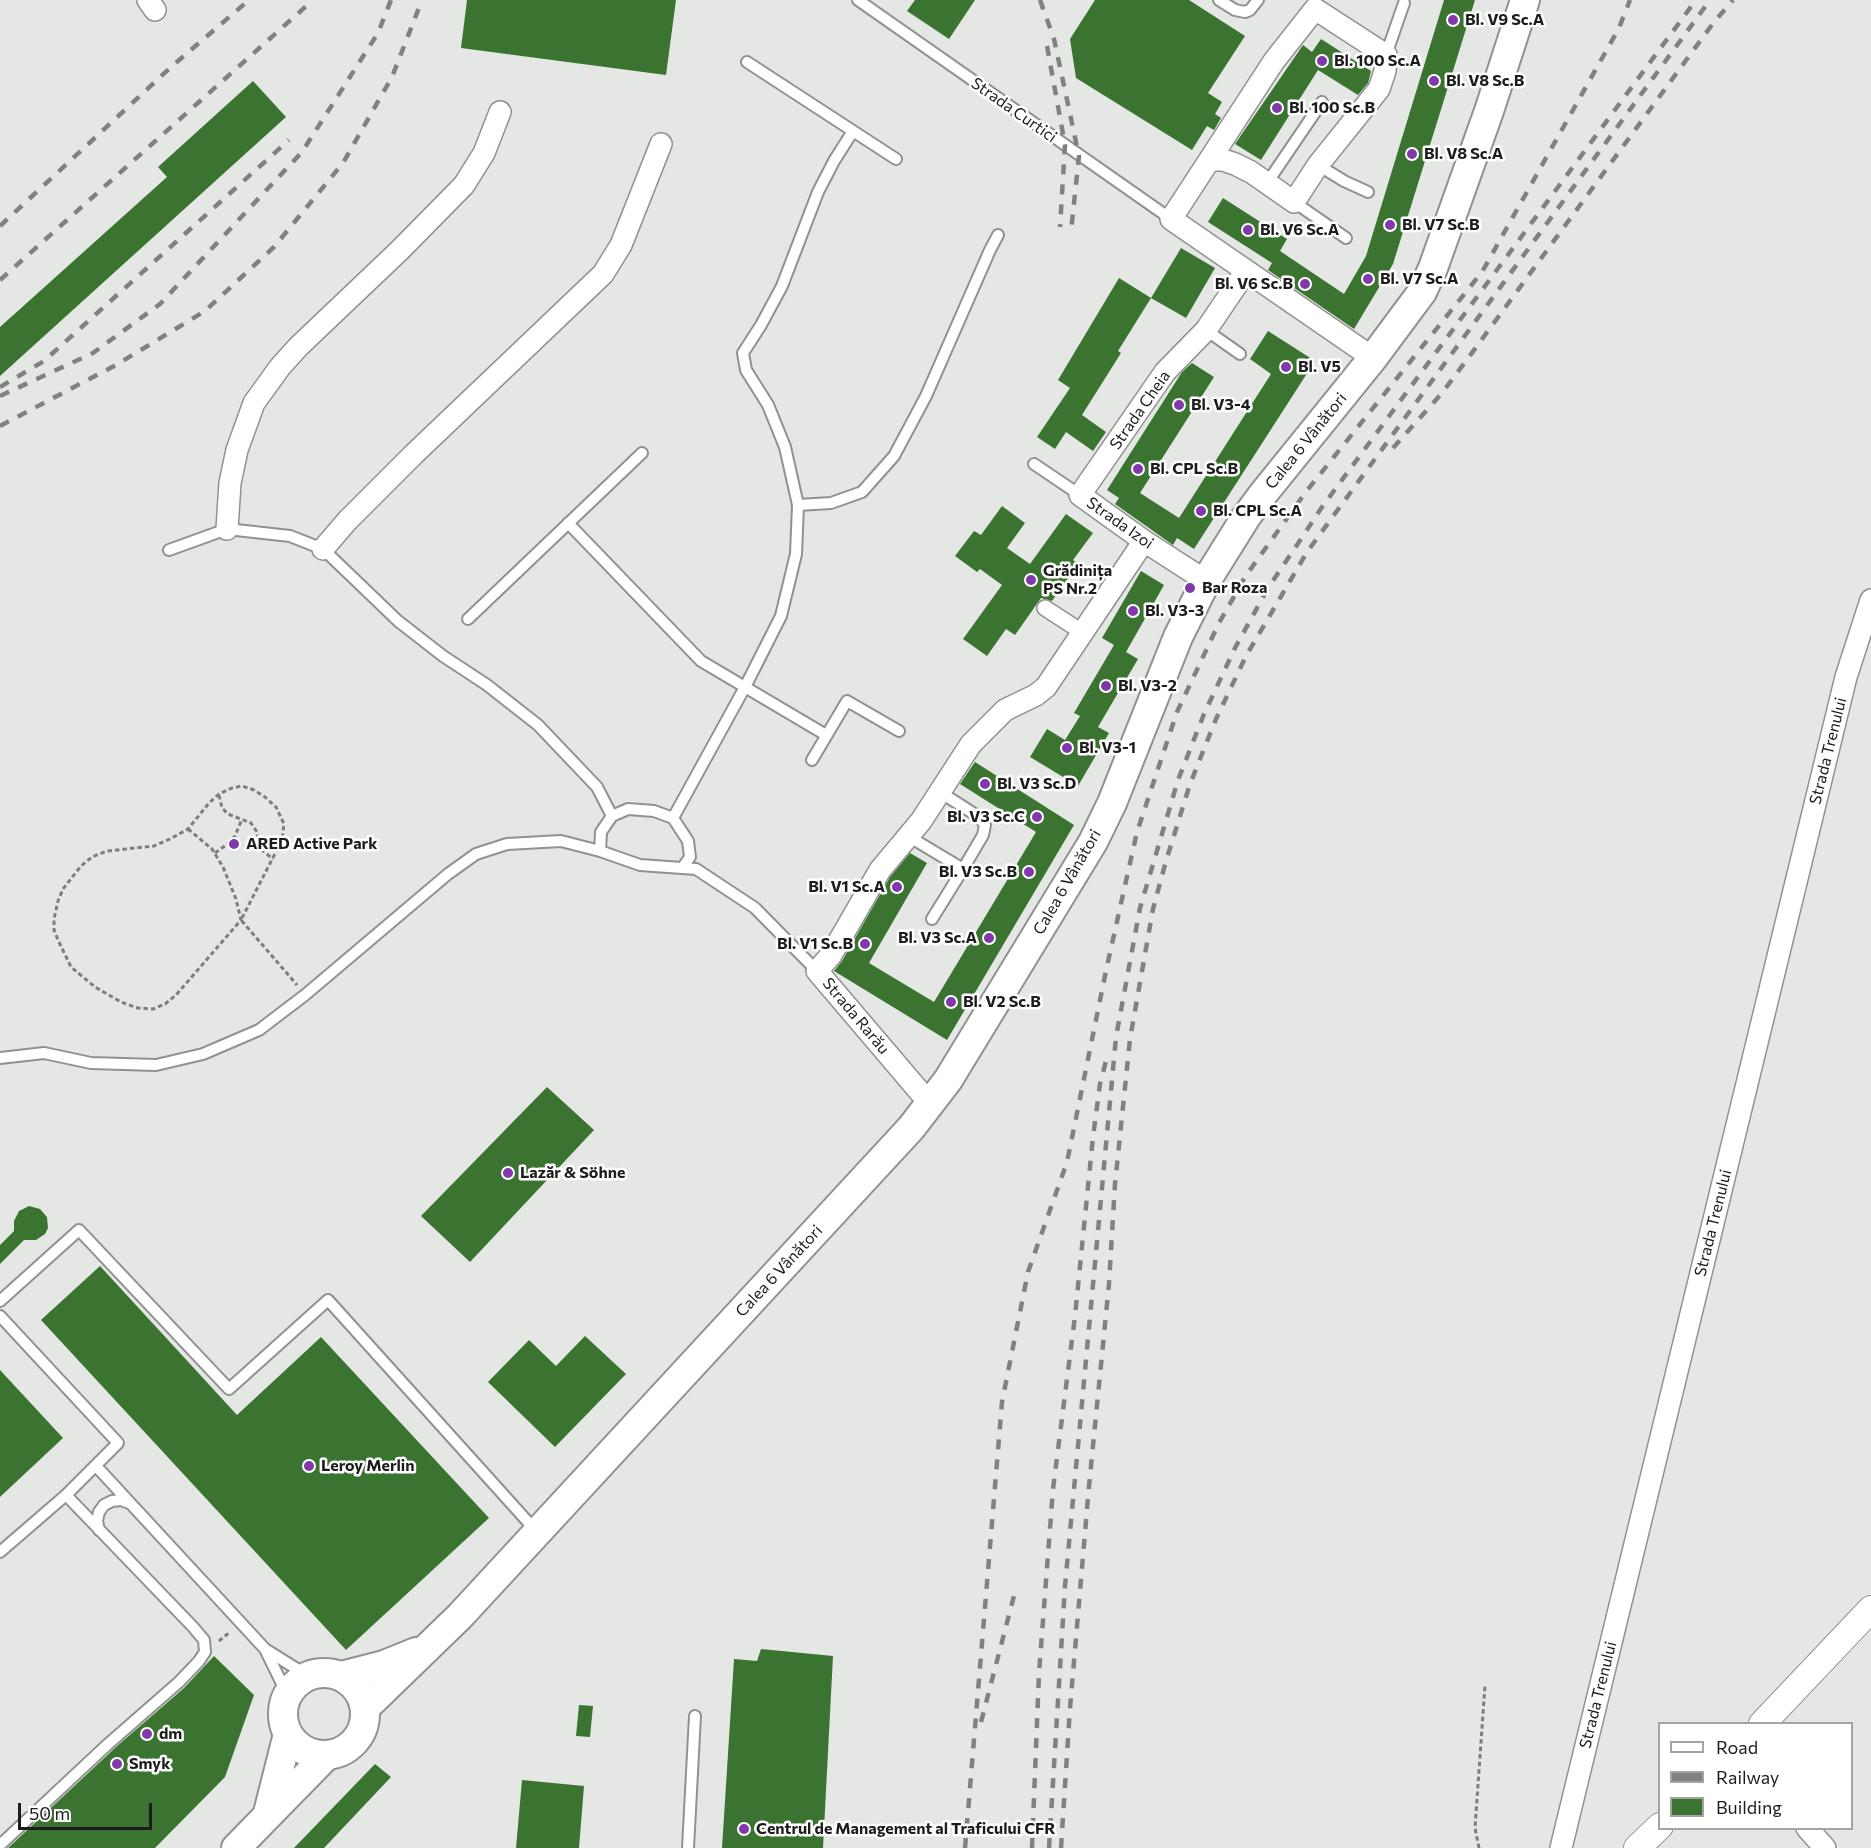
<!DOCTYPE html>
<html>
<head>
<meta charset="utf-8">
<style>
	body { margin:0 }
	#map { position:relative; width:1871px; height:1848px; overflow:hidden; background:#e5e7e4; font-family:Commissioner,sans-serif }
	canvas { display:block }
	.legend { position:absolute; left:1658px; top:1722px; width:195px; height:108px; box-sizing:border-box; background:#fff; border:2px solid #a4a4a4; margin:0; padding:8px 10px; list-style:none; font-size:18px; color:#1b1c1b }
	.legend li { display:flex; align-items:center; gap:12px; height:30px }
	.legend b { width:30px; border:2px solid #a4a4a4 }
	.scale { position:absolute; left:18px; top:1803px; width:134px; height:27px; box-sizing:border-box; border:3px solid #1b1c1b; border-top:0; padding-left:8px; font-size:18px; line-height:21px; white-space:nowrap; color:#1b1c1b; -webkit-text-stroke:4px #fff; paint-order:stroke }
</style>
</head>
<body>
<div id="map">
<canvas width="1871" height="1848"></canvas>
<ul class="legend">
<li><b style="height:8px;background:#fff"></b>Road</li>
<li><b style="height:8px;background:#818280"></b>Railway</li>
<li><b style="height:16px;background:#3a7430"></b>Building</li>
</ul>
<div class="scale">50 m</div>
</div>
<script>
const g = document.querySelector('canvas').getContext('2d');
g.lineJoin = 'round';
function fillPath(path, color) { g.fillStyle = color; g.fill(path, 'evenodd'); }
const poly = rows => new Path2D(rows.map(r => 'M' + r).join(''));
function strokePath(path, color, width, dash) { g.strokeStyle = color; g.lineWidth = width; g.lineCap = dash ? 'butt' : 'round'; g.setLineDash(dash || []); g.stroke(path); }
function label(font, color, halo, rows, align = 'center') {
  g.font = font + ' Commissioner,sans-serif'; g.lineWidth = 5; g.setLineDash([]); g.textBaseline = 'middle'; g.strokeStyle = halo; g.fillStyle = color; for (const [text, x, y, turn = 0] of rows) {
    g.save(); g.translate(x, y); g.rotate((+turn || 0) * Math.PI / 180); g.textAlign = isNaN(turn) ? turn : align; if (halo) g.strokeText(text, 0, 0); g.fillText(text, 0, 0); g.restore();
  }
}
const building = poly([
	[467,0,676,0,666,75,461,48],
	[915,0,975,0,949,39,907,11],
	[1095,0,1189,0,1245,36,1208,93,1222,102,1215,114,1221,118,1214,130,1207,126,1192,150,1076,78,1070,39],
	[1444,0,1475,0,1393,264,1354,329,1268,270,1272,263,1208,222,1223,198,1287,239,1280,251,1344,294,1366,256],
	[1321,39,1371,71,1368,83,1358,95,1318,70,1261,160,1235,144,1303,45,1312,52],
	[253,81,286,117,0,376,0,327,167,177,158,167],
	[1181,248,1215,268,1186,318,1151,298],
	[1119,278,1151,298,1118,351,1121,353,1082,415,1106,432,1093,451,1066,432,1055,449,1037,437,1070,388,1058,380],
	[1268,331,1315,361,1194,549,1177,538,1173,545,1115,504,1119,498,1107,490,1182,372,1192,363,1214,377,1140,493,1179,518,1271,374,1250,359],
	[1002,506,1025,523,1007,548,1030,564,1066,514,1093,533,1073,560,1078,564,1052,601,1041,598,1015,635,1006,629,987,656,963,639,1002,585,980,569,977,572,955,556,974,531,981,535],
	[1141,571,1164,585,1126,652,1138,659,1098,727,1109,733,1078,786,1030,757,1047,729,1065,740,1080,716,1074,713,1114,645,1102,638],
	[975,762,1074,825,947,1040,834,971,842,961,890,877,910,853,927,863,869,963,934,1002,1036,832,960,784],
	[547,1087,594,1130,470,1262,421,1216],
	[29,1206,40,1209,47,1217,48,1228,45,1234,36,1240,24,1240,0,1264,0,1245,14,1231,14,1221,19,1211],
	[100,1266,237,1415,321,1337,489,1518,346,1650,41,1320],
	[585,1336,626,1374,555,1447,488,1382,529,1340,556,1366],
	[0,1370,63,1438,0,1497],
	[761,1649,833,1656,823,1848,722,1848,734,1659,757,1661],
	[214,1656,254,1695,225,1777,155,1848,8,1848,116,1747,184,1688],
	[579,1705,593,1706,590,1737,576,1736],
	[375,1764,391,1777,324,1848,294,1848],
	[522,1780,584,1786,579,1848,516,1848]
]);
const path = poly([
	[219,795,222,808,228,814,251,823,257,832,258,842,263,851,273,859],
	[188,829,212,849,223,867,236,899,241,920,176,995,165,1004,153,1009,138,1008,121,1002,95,987,71,967,58,940,54,930,54,919,58,901,63,889,81,866,92,857,107,851,154,846,170,839,188,829,209,803,219,794,232,788,242,786,254,790,265,797,276,807,284,824,282,840,241,920,297,985],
	[215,853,229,843,235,836,242,819],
	[219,1641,230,1632],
	[1479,1848,1475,1828,1485,1685]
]);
const service = poly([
	[858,0,1171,219],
	[1219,0,1235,10,1245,12,1250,10,1258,0],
	[1386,55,1404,3],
	[747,62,896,159],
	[1318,165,1344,181,1368,192],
	[1267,183,1322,102],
	[1294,202,1346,238],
	[1206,330,1240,354],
	[1034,464,1080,495],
	[798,505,831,503,862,492,894,456,926,396,990,250,998,235],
	[568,523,701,661,826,735],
	[169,550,227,529,290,536,323,549,398,621,443,656,487,685,538,725,597,787,612,816],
	[468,619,642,453],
	[812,760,847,701,899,731],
	[940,792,979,817,985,825,983,835,963,869],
	[673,818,745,687,781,616,796,554,798,505,785,447,768,405,746,370,743,353,761,325,782,286,818,192,834,161,853,131],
	[908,836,963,869,932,919],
	[600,851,601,832,612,816,628,809,654,811,673,818,688,841,690,857,683,867],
	[0,1058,44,1053,91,1063,156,1065,203,1054,259,1030,305,995,448,874,476,854,507,844,561,841,600,851,640,865,696,869,755,908,817,971],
	[0,1301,79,1230,229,1389,328,1300,537,1532],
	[0,1316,118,1443,66,1495,0,1552],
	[96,1466,265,1649,308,1676],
	[99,1530,97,1521,99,1512,104,1505,112,1501,121,1500,129,1503],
	[265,1649,287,1694],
	[0,1845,107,1745,179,1682,199,1661,205,1652,204,1640,193,1627,66,1495],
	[688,1848,695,1716]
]);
const pedestrian = poly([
	[1045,608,1082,632]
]);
const minor = poly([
	[148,0,155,10],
	[1210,160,1223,160,1235,164,1251,172,1294,202,1318,165,1379,89,1385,71,1386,55,1315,9,1274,61,1171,219,1373,358],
	[227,529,230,483,237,450,254,403,280,367,298,347,400,250,464,185,484,153,500,112],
	[323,549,347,521,414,454,603,274,621,245,661,144],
	[1206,581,1144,541,1080,495,1165,372,1206,330,1246,271],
	[931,1105,817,971,831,955,880,870,921,821,971,744,1005,710,1036,695,1046,687,1144,541],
	[1807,1828,1825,1848],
	[1561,1848,1846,677,1871,600]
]);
const tertiary = poly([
	[1762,1724,1871,1609],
	[1637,1848,1660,1826]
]);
const secondary = poly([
	'283 1714a41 41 0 1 1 82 0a41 41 0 1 1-82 0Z',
	[341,1676,384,1665,416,1652],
	[365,1708,460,1616,911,1128,948,1080,1093,842,1112,803,1178,637,1206,581,1246,517,1263,494,1373,358,1422,292,1433,268,1489,111,1525,0],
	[268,1813,288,1734],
	[236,1848,327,1755]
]);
const rail = poly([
	[1040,0,1054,39,1079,156,1071,231],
	[1047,46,1065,145,1060,227],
	[0,226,171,67,249,0],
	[0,280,313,0],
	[0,387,44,361,289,140],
	[0,396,93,353,160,304,302,152,378,33,391,0],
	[0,426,116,365,205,311,274,247,343,163,392,77,422,0],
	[1393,448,1442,393,1466,361,1714,22,1733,0],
	[981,1722,1015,1592],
	[965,1848,1002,1402,1028,1272,1067,1162,1107,966,1137,832,1177,712,1219,623,1245,577,1305,493,1482,272,1619,28,1630,0],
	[1032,1848,1039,1673,1053,1489,1075,1316,1093,1137,1100,1084,1108,1053],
	[1049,1848,1065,1586,1116,1037,1140,908,1178,780,1204,714,1235,648,1268,588,1297,545,1322,507,1696,0],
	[1061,1848,1070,1708,1089,1486,1109,1284,1115,1184,1130,1039,1153,909,1166,861,1190,784,1216,719,1246,656,1307,552,1710,0]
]);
const markers = [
	[1453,20,6,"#8038ab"],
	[1322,61,6,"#8038ab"],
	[1434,81,6,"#8038ab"],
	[1277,108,6,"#8038ab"],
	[1412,154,6,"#8038ab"],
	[1390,225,6,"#8038ab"],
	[1248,230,6,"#8038ab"],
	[1368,279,6,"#8038ab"],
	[1305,284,6,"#8038ab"],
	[1286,367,6,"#8038ab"],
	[1179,405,6,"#8038ab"],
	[1138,469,6,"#8038ab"],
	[1201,511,6,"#8038ab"],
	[1031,580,6,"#8038ab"],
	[1190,588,6,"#8038ab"],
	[1133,611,6,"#8038ab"],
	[1106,686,6,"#8038ab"],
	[1067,748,6,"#8038ab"],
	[985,784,6,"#8038ab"],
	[1037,817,6,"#8038ab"],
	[234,844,6,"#8038ab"],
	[1029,872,6,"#8038ab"],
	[897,887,6,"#8038ab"],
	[989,938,6,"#8038ab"],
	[865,944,6,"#8038ab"],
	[951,1002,6,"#8038ab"],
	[508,1173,6,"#8038ab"],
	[309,1466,6,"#8038ab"],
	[147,1734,6,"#8038ab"],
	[117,1764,6,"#8038ab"],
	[744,1829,6,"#8038ab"]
];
const poiNames = [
	["Bl. V9 Sc.A",1465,20],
	["Bl. 100 Sc.A",1334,61],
	["Bl. V8 Sc.B",1446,81],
	["Bl. 100 Sc.B",1289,108],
	["Bl. V8 Sc.A",1424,154],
	["Bl. V7 Sc.B",1402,225],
	["Bl. V6 Sc.A",1260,230],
	["Bl. V7 Sc.A",1380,279],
	["Bl. V6 Sc.B",1293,284,"right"],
	["Bl. V5",1298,367],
	["Bl. V3-4",1191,405],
	["Bl. CPL Sc.B",1150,469],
	["Bl. CPL Sc.A",1213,511],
	["Grădinița",1043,571],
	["PS Nr.2",1043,589],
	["Bar Roza",1202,588],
	["Bl. V3-3",1145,611],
	["Bl. V3-2",1118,686],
	["Bl. V3-1",1079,748],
	["Bl. V3 Sc.D",997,784],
	["Bl. V3 Sc.C",1025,817,"right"],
	["ARED Active Park",246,844],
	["Bl. V3 Sc.B",1017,872,"right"],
	["Bl. V1 Sc.A",885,887,"right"],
	["Bl. V3 Sc.A",977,938,"right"],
	["Bl. V1 Sc.B",853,944,"right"],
	["Bl. V2 Sc.B",963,1002],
	["Lazăr & Söhne",520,1173],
	["Leroy Merlin",321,1466],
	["dm",159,1734],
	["Smyk",129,1764],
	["Centrul de Management al Traficului CFR",756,1829]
];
const streetNames = [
	["Strada Curtici",1014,110,35],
	["Strada Cheia",1140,410,-55],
	["Calea 6 Vânători",1306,441,-51],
	["Strada Izoi",1120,523,35],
	["Strada Trenului",1828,751,-76],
	["Calea 6 Vânători",1067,882,-60],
	["Strada Rarău",856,1016,50],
	["Strada Trenului",1713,1223,-76],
	["Calea 6 Vânători",779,1271,-47],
	["Strada Trenului",1598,1695,-76]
];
fillPath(building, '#3a7430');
strokePath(service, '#90928f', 14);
strokePath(pedestrian, '#90928f', 18);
strokePath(minor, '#90928f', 24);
strokePath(tertiary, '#90928f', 28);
strokePath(secondary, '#90928f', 32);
strokePath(path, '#7d7f7d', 3, [4.5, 3]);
strokePath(service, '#fff', 10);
strokePath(pedestrian, '#fff', 15);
strokePath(minor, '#fff', 21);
strokePath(tertiary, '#fff', 26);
strokePath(secondary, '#fff', 28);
strokePath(rail, '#818280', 4.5, [10, 10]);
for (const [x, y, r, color] of markers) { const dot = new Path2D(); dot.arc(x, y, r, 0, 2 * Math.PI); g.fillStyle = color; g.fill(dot); strokePath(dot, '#fff', 2); }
label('bold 16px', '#1b1c1b', '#fff', poiNames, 'left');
label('16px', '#1b1c1b', '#fff', streetNames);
</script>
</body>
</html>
